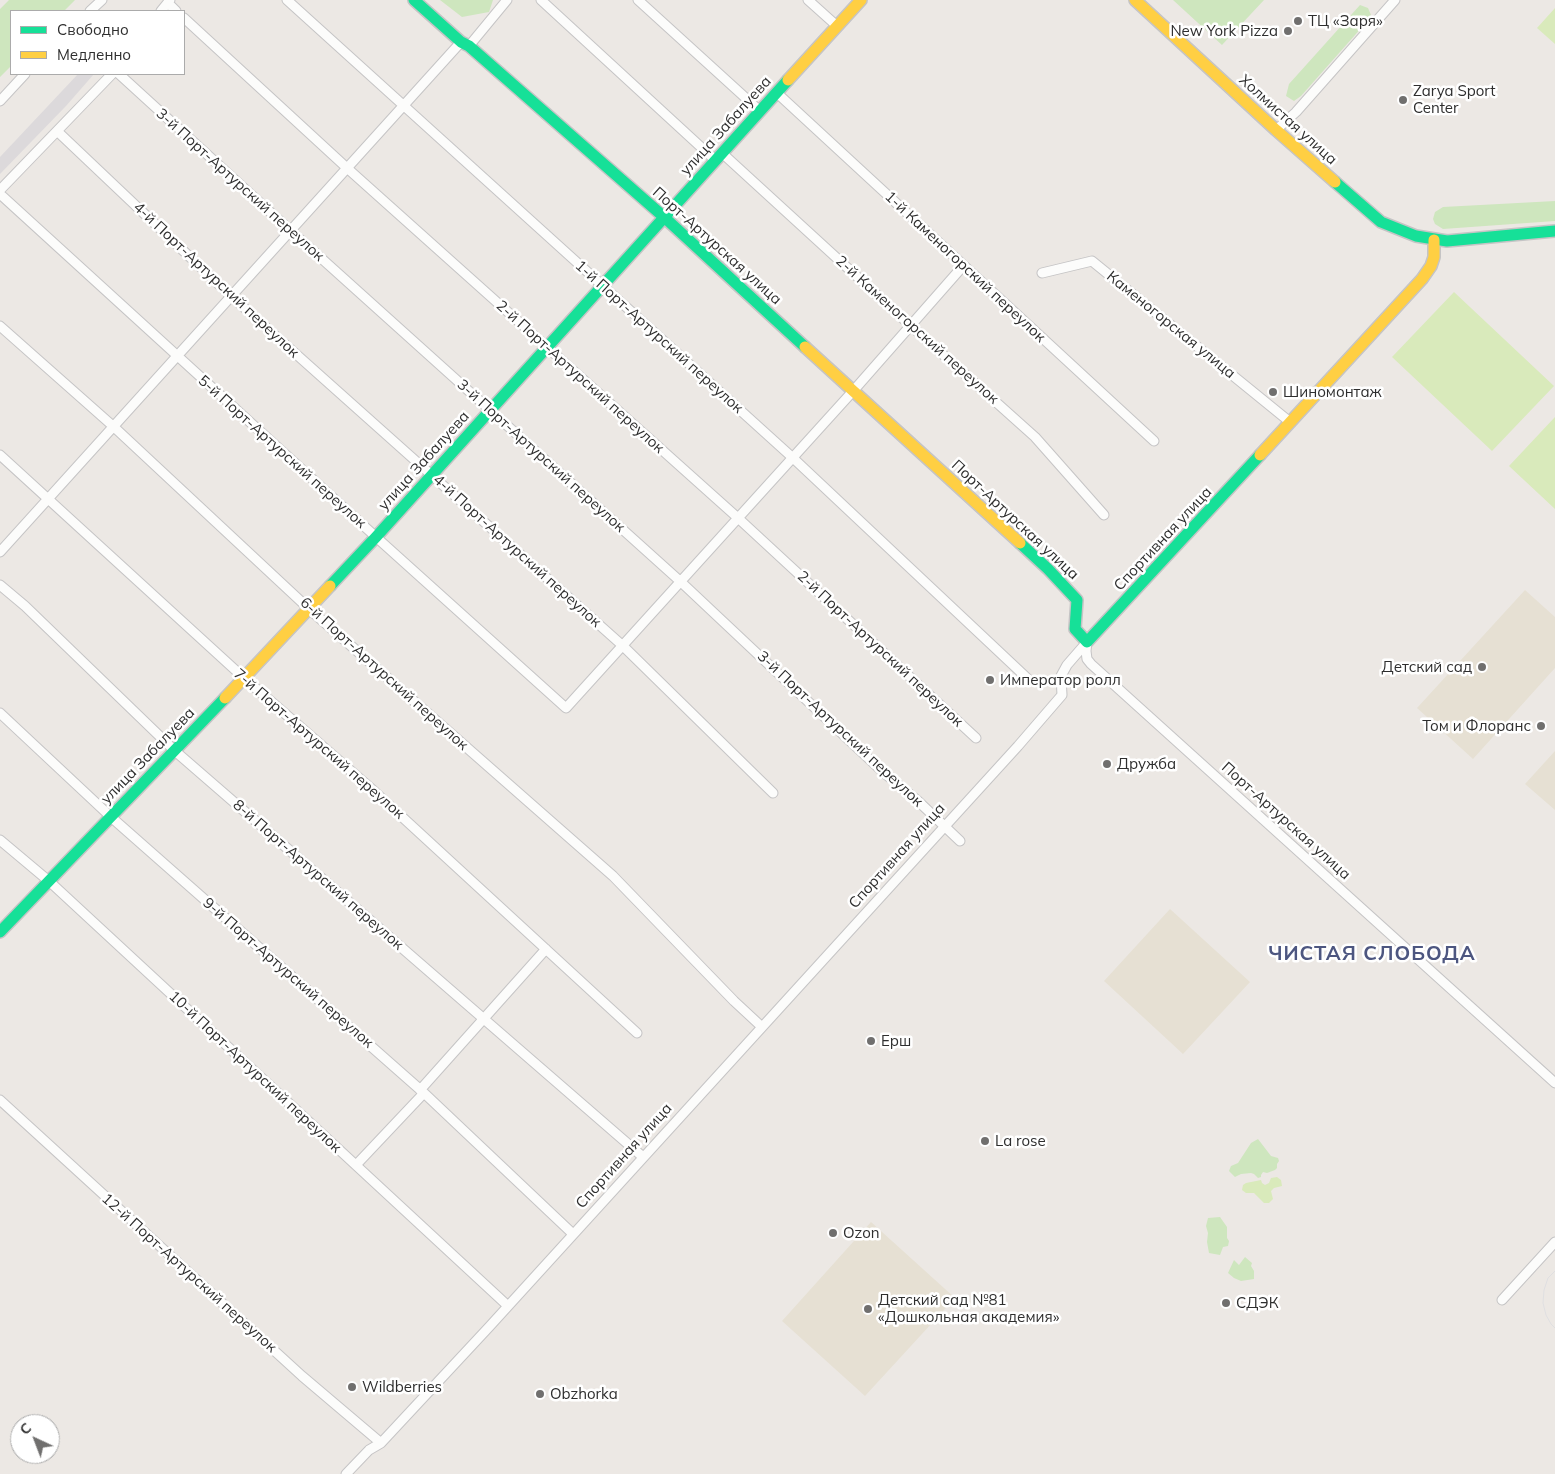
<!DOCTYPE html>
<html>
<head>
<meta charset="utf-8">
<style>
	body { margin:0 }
	#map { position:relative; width:1555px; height:1474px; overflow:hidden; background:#ece8e4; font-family:Mulish,sans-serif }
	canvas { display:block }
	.legend { position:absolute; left:10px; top:10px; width:175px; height:65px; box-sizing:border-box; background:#fff; border:1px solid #ababab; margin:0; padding:6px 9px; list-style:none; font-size:15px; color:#2e2e2e }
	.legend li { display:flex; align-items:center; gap:10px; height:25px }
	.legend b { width:25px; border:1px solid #ababab }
	.north { position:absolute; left:10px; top:1414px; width:50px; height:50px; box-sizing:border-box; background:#fff; border:1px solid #ababab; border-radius:50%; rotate:317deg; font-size:14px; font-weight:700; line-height:20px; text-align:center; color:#2e2e2e }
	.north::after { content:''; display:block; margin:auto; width:18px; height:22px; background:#706f6e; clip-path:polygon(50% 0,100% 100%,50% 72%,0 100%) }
</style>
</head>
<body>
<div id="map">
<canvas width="1555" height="1474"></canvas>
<ul class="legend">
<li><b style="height:6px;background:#16e098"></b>Свободно</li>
<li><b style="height:6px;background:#ffcf43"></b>Медленно</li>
</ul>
<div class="north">С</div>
</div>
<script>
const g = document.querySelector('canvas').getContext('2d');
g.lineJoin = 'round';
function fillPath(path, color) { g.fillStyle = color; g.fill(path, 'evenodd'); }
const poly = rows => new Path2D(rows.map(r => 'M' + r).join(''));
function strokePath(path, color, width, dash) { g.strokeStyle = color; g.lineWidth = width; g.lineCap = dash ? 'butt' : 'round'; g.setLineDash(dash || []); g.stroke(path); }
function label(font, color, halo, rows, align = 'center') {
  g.font = font + ' Mulish,sans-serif'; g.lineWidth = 5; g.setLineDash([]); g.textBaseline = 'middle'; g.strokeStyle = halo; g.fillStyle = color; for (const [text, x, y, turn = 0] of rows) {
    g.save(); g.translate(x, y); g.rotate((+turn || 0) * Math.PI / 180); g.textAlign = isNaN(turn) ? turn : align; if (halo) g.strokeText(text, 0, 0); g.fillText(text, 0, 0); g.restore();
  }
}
const industrial = poly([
	[78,74,94,74,66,106,0,174,0,157]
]);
const education = poly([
	[1525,590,1555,617,1555,668,1473,759,1417,708],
	[1555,751,1555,810,1525,784],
	[1170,909,1250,982,1183,1054,1104,981],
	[871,1222,955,1298,865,1396,782,1321]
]);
const green = poly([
	[9,0,75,0,64,11,11,11,11,66,0,77,0,9],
	[440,0,493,0,489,12,462,17],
	[1173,0,1264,0,1222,45],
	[1360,5,1368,8,1371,15,1363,26,1301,96,1294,101,1286,96,1289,84],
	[1555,201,1555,221,1443,229,1435,224,1433,219,1435,212,1443,207],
	[1258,1139,1271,1156,1278,1158,1279,1161,1277,1164,1277,1168,1275,1170,1267,1173,1263,1172,1261,1175,1261,1177,1258,1178,1254,1174,1251,1173,1241,1174,1235,1177,1229,1171,1231,1166,1238,1163,1251,1143],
	[1220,1217,1227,1227,1227,1238,1229,1241,1228,1246,1223,1247,1220,1255,1209,1253,1207,1242,1208,1233,1206,1226,1208,1218],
	[1245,1257,1252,1263,1251,1266,1254,1271,1254,1279,1241,1281,1234,1278,1228,1273,1234,1260,1239,1265]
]);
const pitch = poly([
	[1555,8,1555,44,1537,28],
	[1454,292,1554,386,1492,451,1392,357],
	[1555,417,1555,509,1509,466],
	[1277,1177,1281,1180,1282,1186,1274,1188,1271,1191,1273,1199,1269,1203,1264,1203,1254,1193,1246,1193,1242,1190,1243,1185,1246,1183,1261,1180,1262,1183,1265,1185,1269,1183,1271,1178]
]);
const street = poly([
	[287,0,793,458,1028,679],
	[541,0,715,160],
	[638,0,760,111],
	[808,0,837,26],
	[168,3,176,11],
	[90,11,102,0],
	[161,11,170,0],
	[184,18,347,168,738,518,976,738],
	[469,46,507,0],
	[119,74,291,231,681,582,883,772,918,801,960,841],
	[777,93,1154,441],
	[0,101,25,74],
	[1276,130,1296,112,1395,0],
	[57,131,231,296,623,646,773,793],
	[722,153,911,326,1035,437,1104,515],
	[0,190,112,74],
	[0,194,376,537,566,708,854,390,963,266],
	[1042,273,1092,261,1290,422],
	[0,326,114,427,308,608,613,876,734,1001,762,1027],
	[0,455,244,678,375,792,637,1033],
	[0,552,461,42],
	[0,585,25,606,175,751,643,1157],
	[1087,642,1086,651,1087,659,1091,664,1555,1083],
	[0,713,111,817,424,1093,573,1234],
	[0,840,50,882,508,1306],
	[420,1090,546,949],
	[0,1100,302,1376,381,1443],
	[356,1165,424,1093],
	[1502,1300,1555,1242],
	[346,1474,369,1450,381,1443,489,1327,1018,746,1062,695,1061,676,1067,665,1087,642]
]);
const fast = poly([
	[414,0,461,42,469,46,664,217,805,347],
	[1335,182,1381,222,1416,236,1447,241,1555,231],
	[1020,543,1048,569,1077,600,1075,629,1087,642,1260,455],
	[330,586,376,537,788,80],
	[0,932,225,698]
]);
const slow = poly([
	[1135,0,1276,130,1335,182],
	[788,80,861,0],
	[805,347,1020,543],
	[1260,455,1422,279,1431,266,1434,257,1434,240],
	[225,698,330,586]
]);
const tram = poly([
	[1555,1271,1548,1278,1544,1290,1543,1303,1546,1315,1551,1324,1555,1328]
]);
const markers = [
	[1298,21,5,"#706f6e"],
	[1288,31,5,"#706f6e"],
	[1403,100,5,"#706f6e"],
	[1273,392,5,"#706f6e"],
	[1482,667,5,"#706f6e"],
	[990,680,5,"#706f6e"],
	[1541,726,5,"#706f6e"],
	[1107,764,5,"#706f6e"],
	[871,1041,5,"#706f6e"],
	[985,1141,5,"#706f6e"],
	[833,1233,5,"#706f6e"],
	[1226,1303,5,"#706f6e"],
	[868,1309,5,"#706f6e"],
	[352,1387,5,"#706f6e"],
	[540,1394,5,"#706f6e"]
];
const poiNames = [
	["ТЦ «Заря»",1308,21],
	["New York Pizza",1278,31,"right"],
	["Zarya Sport",1413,91],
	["Center",1413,108],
	["Шиномонтаж",1283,392],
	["Детский сад",1472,667,"right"],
	["Император ролл",1000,680],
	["Том и Флоранс",1531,726,"right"],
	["Дружба",1117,764],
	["Ерш",881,1041],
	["La rose",995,1141],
	["Ozon",843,1233],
	["Детский сад №81",878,1300],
	["«Дошкольная академия»",878,1317],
	["СДЭК",1236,1303],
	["Wildberries",362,1387],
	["Obzhorka",550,1394]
];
const streetNames = [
	["Холмистая улица",1288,120,42],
	["улица Забалуева",726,126,-48],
	["3-й Порт-Артурский переулок",240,185,42],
	["Порт-Артурская улица",717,246,42],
	["1-й Каменогорский переулок",965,267,43],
	["4-й Порт-Артурский переулок",216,280,43],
	["Каменогорская улица",1171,325,39],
	["2-й Каменогорский переулок",917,330,42],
	["1-й Порт-Артурский переулок",659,337,42],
	["2-й Порт-Артурский переулок",580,377,42],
	["5-й Порт-Артурский переулок",282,452,42],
	["3-й Порт-Артурский переулок",541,456,42],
	["улица Забалуева",424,461,-48],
	["Порт-Артурская улица",1015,520,43],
	["Спортивная улица",1163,539,-47],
	["4-й Порт-Артурский переулок",517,551,42],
	["2-й Порт-Артурский переулок",880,649,43],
	["6-й Порт-Артурский переулок",384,674,42],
	["3-й Порт-Артурский переулок",840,729,43],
	["7-й Порт-Артурский переулок",319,744,41],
	["улица Забалуева",148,756,-46],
	["Порт-Артурская улица",1286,821,42],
	["Спортивная улица",897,856,-48],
	["8-й Порт-Артурский переулок",318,875,41],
	["9-й Порт-Артурский переулок",288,973,41],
	["10-й Порт-Артурский переулок",255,1072,43],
	["Спортивная улица",624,1156,-48],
	["12-й Порт-Артурский переулок",189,1273,42]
];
const districtNames = [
	["ЧИСТАЯ СЛОБОДА",1372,954]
];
fillPath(industrial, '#dcd9db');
fillPath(education, '#e6e0d3');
fillPath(green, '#cee6be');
fillPath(pitch, '#d9eabb');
strokePath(street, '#c5c4c5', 11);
strokePath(fast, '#c5c4c5', 14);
strokePath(slow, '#c5c4c5', 14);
strokePath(street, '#fcfcfb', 9);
strokePath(fast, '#16e098', 11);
strokePath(slow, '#ffcf43', 11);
strokePath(tram, '#dfdfe1', 1);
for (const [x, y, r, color] of markers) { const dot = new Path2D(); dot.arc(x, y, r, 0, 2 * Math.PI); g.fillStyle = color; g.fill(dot); strokePath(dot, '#fff', 2); }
label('15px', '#2e2e2e', '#fff', poiNames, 'left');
label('15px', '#2e2e2e', '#fff', streetNames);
g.letterSpacing = '1px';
label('bold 20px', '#4d5680', '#fff', districtNames);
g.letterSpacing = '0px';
</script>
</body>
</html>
